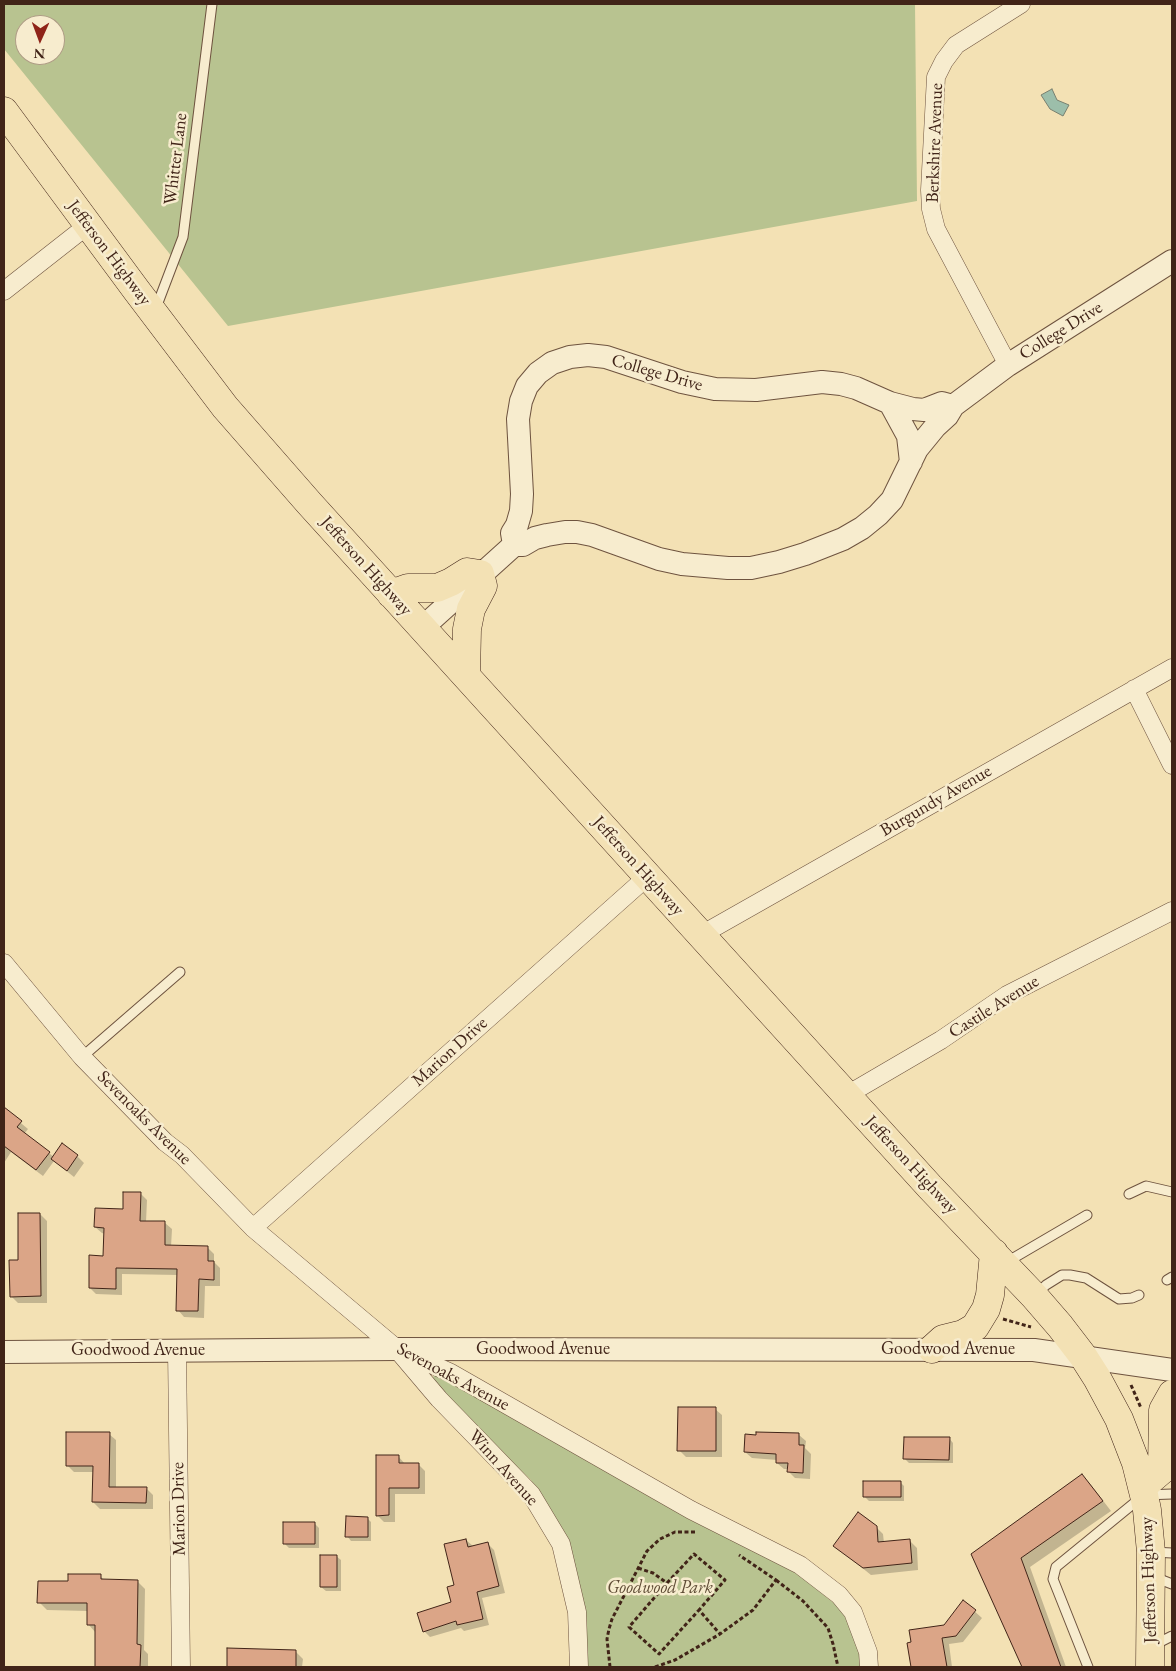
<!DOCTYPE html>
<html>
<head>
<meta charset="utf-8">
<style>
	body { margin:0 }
	#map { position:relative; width:1176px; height:1671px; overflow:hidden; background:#f3e1b4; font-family:"EB Garamond",serif }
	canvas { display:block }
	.frame { position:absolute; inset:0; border:5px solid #412418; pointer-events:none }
	.north { position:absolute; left:15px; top:15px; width:50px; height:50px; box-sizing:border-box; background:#f7ecce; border:1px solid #ae9c85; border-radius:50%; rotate:182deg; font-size:14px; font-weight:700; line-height:20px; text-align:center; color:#412418 }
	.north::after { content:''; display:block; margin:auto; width:18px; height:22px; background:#8f2418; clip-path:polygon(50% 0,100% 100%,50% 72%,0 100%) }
</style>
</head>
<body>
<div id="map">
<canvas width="1176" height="1671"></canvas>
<div class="frame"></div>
<div class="north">N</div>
</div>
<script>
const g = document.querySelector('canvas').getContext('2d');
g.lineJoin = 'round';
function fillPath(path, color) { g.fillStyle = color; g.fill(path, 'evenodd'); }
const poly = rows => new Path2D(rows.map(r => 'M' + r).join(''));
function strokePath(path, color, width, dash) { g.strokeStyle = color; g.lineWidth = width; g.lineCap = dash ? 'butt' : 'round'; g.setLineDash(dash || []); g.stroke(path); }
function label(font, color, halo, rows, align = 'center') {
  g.font = font + ' "EB Garamond",serif'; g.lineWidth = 5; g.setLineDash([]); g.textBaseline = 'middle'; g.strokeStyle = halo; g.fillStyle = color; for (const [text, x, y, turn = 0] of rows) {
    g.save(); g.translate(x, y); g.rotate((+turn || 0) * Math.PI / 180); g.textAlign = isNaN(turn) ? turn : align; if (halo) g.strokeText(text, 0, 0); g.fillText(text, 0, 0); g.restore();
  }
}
const green = poly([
	[4,4,915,4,917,201,228,326,4,49],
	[25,25,55,25,55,55,25,55],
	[438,1372,794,1571,840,1608,855,1631,863,1667,586,1667,569,1548,531,1480,439,1392,433,1378,434,1374]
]);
const water = poly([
	[1052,89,1057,100,1069,105,1063,116,1050,109,1041,95,1052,89]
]);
const shadow = poly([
	[4,1109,28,1129,24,1134,54,1157,63,1145,77,1156,84,1163,74,1177,54,1161,43,1176,11,1152,4,1163],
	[140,1193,147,1200,146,1222,165,1223,172,1229,171,1247,207,1247,214,1254,214,1262,220,1268,220,1286,205,1286,204,1318,184,1317,178,1310,178,1275,122,1274,122,1295,96,1294,90,1288,104,1257,105,1234,102,1233,95,1227,124,1210],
	[40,1214,47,1221,47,1303,18,1303,11,1296,19,1262],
	[715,1409,722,1415,722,1457,686,1457,679,1450],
	[109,1434,116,1440,116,1488,146,1488,153,1495,153,1509,100,1509,93,1502,94,1472,74,1472,67,1465],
	[799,1435,806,1441,805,1448,811,1454,810,1479,795,1478,789,1472,789,1469,784,1469,777,1463,777,1460,752,1458,745,1452],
	[949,1438,953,1443,953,1463,909,1463,904,1458],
	[398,1456,405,1464,418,1464,425,1471,425,1494,395,1494,395,1522,384,1522,377,1515],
	[1082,1476,1091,1485,1111,1511,1030,1567,1066,1667,1023,1667,973,1555],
	[900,1482,904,1486,904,1501,869,1501,864,1496],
	[367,1518,371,1522,371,1541,351,1541,347,1536],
	[315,1524,319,1528,319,1548,289,1548,284,1543],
	[876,1527,883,1534,884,1543,910,1541,917,1548,918,1570,871,1575,835,1546],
	[466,1540,473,1546,488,1544,494,1550,505,1593,482,1598,489,1625,464,1631,461,1628,430,1637,424,1631,453,1603],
	[336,1556,341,1560,341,1591,326,1591,321,1587],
	[100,1576,105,1581,137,1581,145,1589,144,1650,148,1654,148,1667,96,1667,96,1633,88,1624,88,1611,47,1610,39,1602,70,1582],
	[963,1601,982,1618,963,1642,949,1644,952,1667,912,1667,908,1644,945,1626],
	[229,1650,296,1652,303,1659,302,1667,228,1667]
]);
const building = poly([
	[4,1107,22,1121,17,1127,50,1152,36,1170,4,1146,4,1107],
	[62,1143,78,1155,67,1171,51,1159,62,1143],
	[123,1192,141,1192,140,1221,165,1221,165,1245,208,1246,208,1261,214,1261,214,1280,199,1279,198,1311,176,1311,177,1269,116,1268,116,1289,89,1288,89,1255,103,1256,104,1228,94,1227,95,1208,123,1209,123,1192],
	[18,1213,40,1213,41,1296,10,1297,9,1260,18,1260,18,1213],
	[678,1407,716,1407,716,1451,677,1451,678,1407],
	[66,1432,110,1432,109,1487,147,1487,146,1503,92,1502,93,1466,66,1466,66,1432],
	[756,1432,799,1433,799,1445,804,1445,803,1473,787,1472,788,1463,776,1463,776,1454,744,1452,745,1434,756,1435,756,1432],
	[904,1437,950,1437,949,1460,903,1459,904,1437],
	[376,1455,399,1455,399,1463,419,1463,419,1488,389,1488,389,1515,376,1516,376,1455],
	[1082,1474,1103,1501,1021,1558,1061,1667,1022,1667,971,1554,1082,1474],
	[863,1481,901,1481,901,1497,863,1497,863,1481],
	[858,1512,877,1526,878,1542,910,1539,912,1563,863,1568,833,1546,858,1512],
	[346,1516,368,1517,368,1537,345,1537,346,1516],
	[283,1522,315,1522,315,1544,283,1544,283,1522],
	[466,1539,468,1547,488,1542,499,1586,477,1592,483,1619,457,1625,456,1621,423,1632,417,1613,451,1602,447,1587,454,1585,444,1544,466,1539],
	[320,1555,337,1555,337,1587,320,1587,320,1555],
	[68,1574,101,1574,101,1579,138,1580,137,1644,141,1645,140,1667,95,1667,95,1625,87,1625,87,1603,37,1603,38,1581,68,1581,68,1574],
	[963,1600,976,1610,956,1636,942,1638,947,1667,911,1667,907,1643,911,1642,909,1630,944,1625,963,1600],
	[227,1648,296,1650,296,1667,227,1667,227,1648]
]);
const path = poly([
	[1003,1319,1031,1327],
	[1131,1385,1141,1408],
	[638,1568,653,1573,667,1583,629,1627,659,1654,699,1610,720,1634],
	[776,1580,803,1601,828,1628,833,1644,838,1667],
	[667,1583,694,1554,725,1580,699,1610],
	[610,1667,607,1639,609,1629,612,1619,647,1551,660,1539,675,1532,696,1532],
	[655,1667,675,1660,720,1634,753,1610,776,1580,739,1555]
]);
const service = poly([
	[156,308,183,237,212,4],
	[82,1057,180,972],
	[1129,1194,1146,1186,1172,1192],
	[1005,1263,1087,1215],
	[1167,1280,1172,1277],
	[1035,1295,1046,1285,1062,1275,1070,1275,1086,1278,1119,1299,1132,1298,1139,1295],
	[1153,1552,1172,1553],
	[1154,1577,1172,1584],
	[1154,1645,1172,1636],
	[1088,1667,1053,1579,1056,1567,1144,1495,1172,1494]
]);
const minor = poly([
	[4,291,88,225],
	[1008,365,936,229,931,209,930,190,936,77,944,61,956,45,1021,4],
	[1134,689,1172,765],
	[701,935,1172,668],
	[4,963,82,1057,165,1142,182,1155,253,1228,397,1349,451,1373,691,1510,800,1565,839,1595,853,1612,868,1652,869,1667],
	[847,1095,941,1040,1007,995,1172,911],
	[253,1228,648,876],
	[177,1350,181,1667],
	[400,1353,439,1399,531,1494,561,1544,577,1612,579,1667]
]);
const tertiary = poly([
	[890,403,908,436,911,462],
	[514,545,512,533,517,525,521,511,522,494,518,419,521,401,527,386,538,373,552,363,570,357,588,355,606,357,682,382,715,389,756,390,822,382,841,384,856,388,890,403,913,409,924,410,942,403,953,406],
	[422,628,514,545,523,545,535,538,547,535,565,532,577,532,592,535,659,559,682,564,728,568,751,568,779,562,805,554,843,539,862,528,878,515,892,500,917,449,935,427,947,416,953,406,1008,365,1172,261],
	[4,1352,397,1349,1034,1350,1172,1370]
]);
const primary = poly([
	[4,111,137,291,225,407,309,503,701,935,930,1187,1034,1296,1060,1326,1083,1356,1097,1378,1119,1419,1136,1463,1144,1495,1147,1510,1151,1552,1150,1667],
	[391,594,408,588,437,588,451,582,467,572,480,574,483,586,471,609,467,629,466,676],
	[932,1349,943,1339,963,1334,975,1327,986,1309,990,1295,994,1253],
	[1142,1487,1162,1470,1163,1410,1172,1394]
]);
const streetNames = [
	["Berkshire Avenue",935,143,-88],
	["Whitter Lane",176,159,-83],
	["Jefferson Highway",109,253,53],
	["College Drive",1061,331,-32],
	["College Drive",657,373,16],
	["Jefferson Highway",366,566,48],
	["Burgundy Avenue",936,801,-30],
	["Jefferson Highway",638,866,48],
	["Castile Avenue",994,1007,-32],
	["Marion Drive",450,1052,-42],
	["Sevenoaks Avenue",144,1118,45],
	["Jefferson Highway",911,1165,47],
	["Goodwood Avenue",543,1349],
	["Goodwood Avenue",948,1349],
	["Goodwood Avenue",138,1350],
	["Sevenoaks Avenue",453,1377,28],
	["Winn Avenue",503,1468,48],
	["Marion Drive",179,1509,-91],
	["Jefferson Highway",1149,1580,-92]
];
const parkNames = [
	["Goodwood Park",660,1588]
];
fillPath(green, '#b8c390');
fillPath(water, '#9cbeaa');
strokePath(water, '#788070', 1);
fillPath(shadow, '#0003');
fillPath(building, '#dba587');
strokePath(building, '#412418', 1);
strokePath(service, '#6e533f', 11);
strokePath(minor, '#6e533f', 19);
strokePath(tertiary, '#6e533f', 24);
strokePath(primary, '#412418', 29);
strokePath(path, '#412418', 3, [4, 2.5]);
strokePath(service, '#f7ecce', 9);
strokePath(minor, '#f7ecce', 18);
strokePath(tertiary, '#f7ecce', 22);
strokePath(primary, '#f3e1b4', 28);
label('18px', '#412418', '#f7ecce', streetNames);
label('italic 18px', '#5f4c36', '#f7ecce', parkNames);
</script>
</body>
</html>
